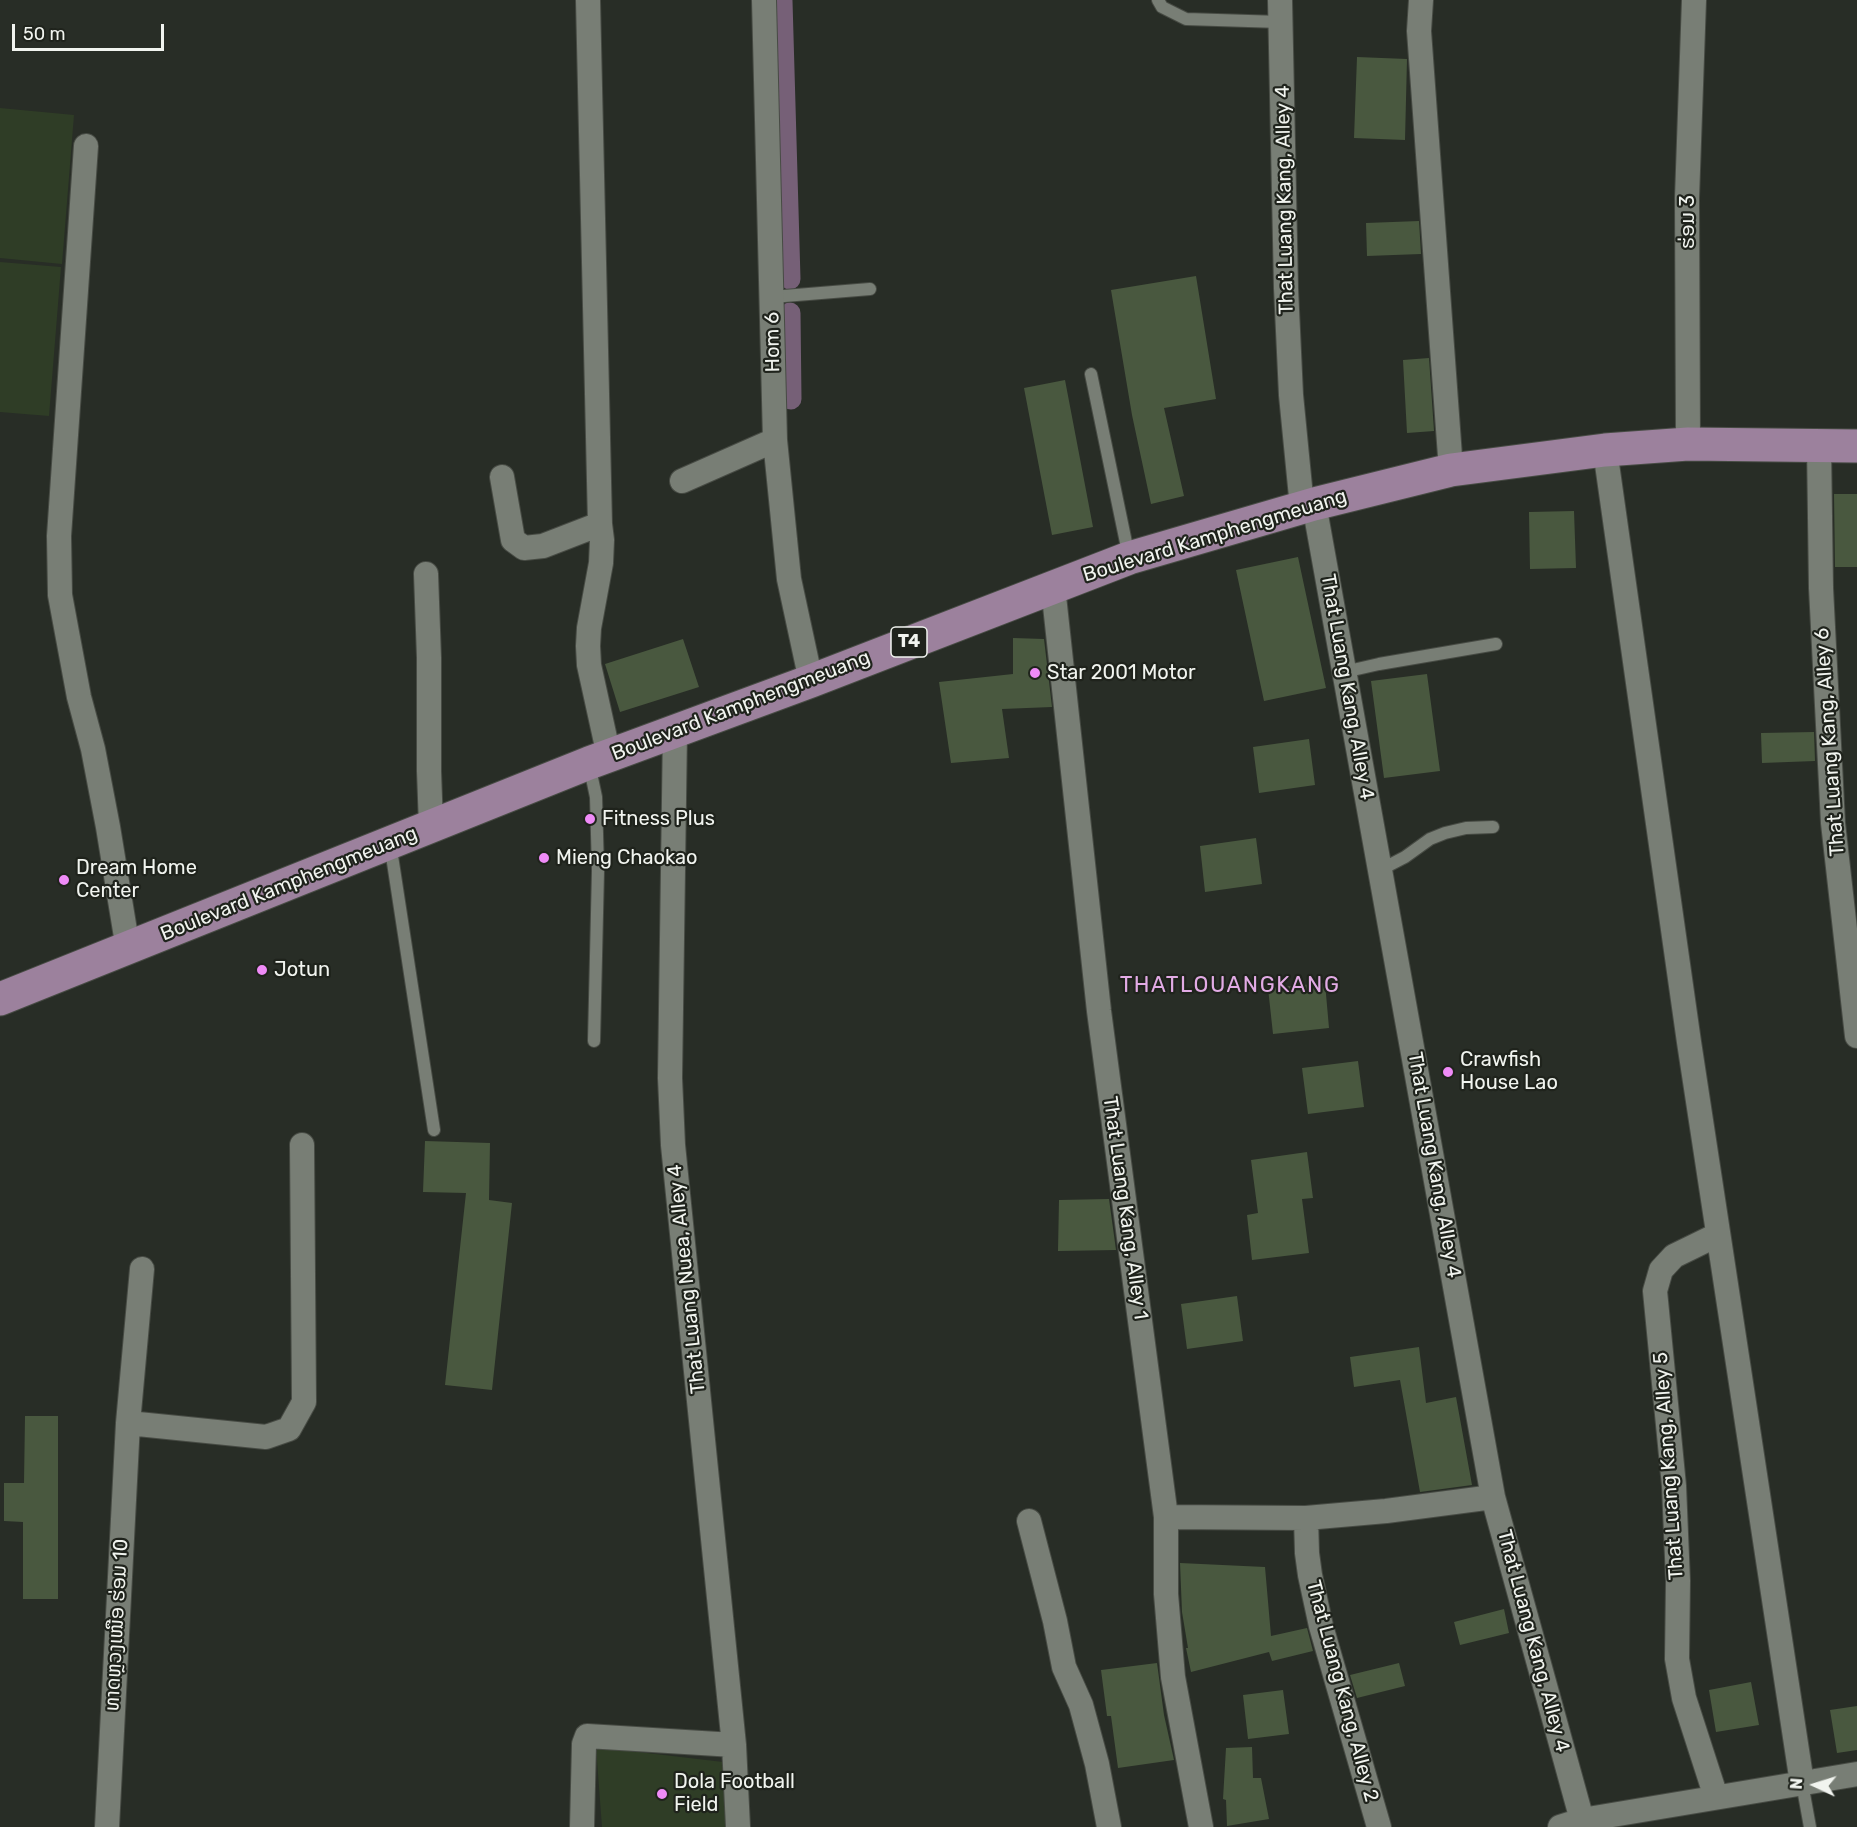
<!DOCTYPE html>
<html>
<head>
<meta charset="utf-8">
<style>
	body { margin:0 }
	#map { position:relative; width:1857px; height:1827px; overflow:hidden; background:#282d26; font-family:Rubik,sans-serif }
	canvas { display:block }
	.north { position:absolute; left:1785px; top:1755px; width:60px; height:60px; -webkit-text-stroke:4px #1f231c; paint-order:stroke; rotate:274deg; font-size:16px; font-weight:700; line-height:24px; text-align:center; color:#f1f4ef }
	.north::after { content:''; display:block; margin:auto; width:21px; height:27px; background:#f1f4ef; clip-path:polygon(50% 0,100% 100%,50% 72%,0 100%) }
	.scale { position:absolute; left:12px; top:24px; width:152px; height:27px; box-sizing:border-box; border:3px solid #f1f4ef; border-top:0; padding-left:8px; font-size:18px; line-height:21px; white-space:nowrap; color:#f1f4ef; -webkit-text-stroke:4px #1f231c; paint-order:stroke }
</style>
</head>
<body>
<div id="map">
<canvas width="1857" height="1827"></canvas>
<div class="north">N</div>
<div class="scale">50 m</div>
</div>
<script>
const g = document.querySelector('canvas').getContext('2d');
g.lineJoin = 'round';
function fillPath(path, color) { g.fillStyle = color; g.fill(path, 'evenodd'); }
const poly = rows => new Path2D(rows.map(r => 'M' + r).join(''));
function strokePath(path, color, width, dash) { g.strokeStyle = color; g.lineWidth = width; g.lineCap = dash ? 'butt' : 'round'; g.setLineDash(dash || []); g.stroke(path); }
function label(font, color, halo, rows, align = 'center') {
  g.font = font + ' Rubik,"Noto Sans Lao",sans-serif'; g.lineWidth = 4.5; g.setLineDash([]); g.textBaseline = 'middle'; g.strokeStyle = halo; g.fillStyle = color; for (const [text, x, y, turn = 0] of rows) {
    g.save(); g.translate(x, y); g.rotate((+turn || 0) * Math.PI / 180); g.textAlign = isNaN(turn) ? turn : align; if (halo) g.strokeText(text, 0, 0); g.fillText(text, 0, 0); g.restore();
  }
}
const green = poly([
	[0,108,74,115,62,264,0,258],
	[0,262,61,267,49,416,0,412],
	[596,1747,723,1762,727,1827,602,1827]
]);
const canal = poly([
	[782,1,790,279],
	[790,313,791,399]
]);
const building = poly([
	[1357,57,1407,59,1405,140,1354,138],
	[1419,221,1421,254,1367,256,1366,223],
	[1196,276,1216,399,1164,408,1184,496,1151,504,1132,415,1111,290],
	[1429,358,1434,431,1407,433,1403,360],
	[1065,380,1093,527,1052,535,1024,388],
	[1834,494,1857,494,1857,567,1835,567],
	[1574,511,1576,568,1530,569,1529,512],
	[1298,557,1326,688,1264,701,1236,570],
	[1013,638,1044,639,1052,707,1002,709,1009,758,951,763,939,682,1013,674],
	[683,639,699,687,620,712,605,664],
	[1427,674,1440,771,1384,778,1371,681],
	[1814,732,1815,761,1762,763,1761,733],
	[1309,739,1315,785,1259,793,1253,747],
	[1256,838,1262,884,1205,892,1200,846],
	[1325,983,1329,1028,1273,1034,1268,988],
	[1358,1061,1364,1107,1308,1114,1302,1068],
	[425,1141,490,1143,489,1200,512,1203,492,1390,445,1385,466,1193,423,1192],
	[1307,1152,1313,1198,1302,1199,1309,1253,1252,1260,1247,1215,1258,1213,1251,1160],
	[1109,1199,1116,1250,1058,1251,1059,1200],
	[1237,1296,1243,1341,1187,1349,1181,1304],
	[1419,1347,1426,1403,1456,1397,1472,1485,1420,1492,1400,1380,1354,1387,1350,1357],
	[25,1416,58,1416,58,1599,23,1599,23,1522,4,1521,4,1483,24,1483],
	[1180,1563,1265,1567,1271,1636,1307,1628,1313,1651,1272,1661,1269,1652,1191,1672,1186,1648,1188,1648,1182,1612],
	[1504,1609,1509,1633,1460,1645,1454,1622],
	[1157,1663,1164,1715,1174,1760,1118,1768,1111,1716,1107,1716,1101,1670],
	[1399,1663,1405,1686,1357,1698,1350,1675],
	[1751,1682,1759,1725,1716,1732,1709,1690],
	[1283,1690,1289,1734,1248,1739,1243,1695],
	[1857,1706,1857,1750,1837,1753,1830,1710],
	[1252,1747,1253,1778,1261,1778,1269,1819,1227,1826,1226,1800,1223,1799,1226,1748]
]);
const lane = poly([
	[1158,0,1162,7,1186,19,1280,22],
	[772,297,870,289],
	[1091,374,1129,557],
	[1344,672,1379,664,1496,644],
	[589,764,596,797,598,871,594,1041],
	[390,843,434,1130],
	[1380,870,1405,857,1430,839,1445,833,1466,828,1493,827],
	[1802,1783,1810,1827]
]);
const street = poly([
	[588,0,600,524,602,540,601,563,589,628,588,646,589,665,609,756],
	[764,0,775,440,789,579,811,681],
	[1280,0,1286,288,1291,395,1302,507],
	[1421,0,1419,31,1451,470],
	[86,146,59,536,60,595,79,697,93,749,108,827,128,949],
	[1688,444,1687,198,1694,0],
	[1819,446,1821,588,1833,823,1857,1036],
	[1605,450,1689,1042,1802,1783],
	[502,477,513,540,524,548,543,546,600,524],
	[682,481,775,440],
	[1314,504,1493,1497,1582,1820],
	[426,574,429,658,429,771,431,826],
	[1053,587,1099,1011,1166,1517,1166,1594,1173,1677,1201,1827],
	[675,730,670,1078,673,1145,734,1745,738,1827],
	[128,1423,266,1437,289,1429,304,1402,302,1145],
	[1166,1517,1306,1518,1386,1511,1493,1497],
	[1306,1518,1307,1553,1310,1575,1321,1626,1379,1827],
	[1029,1521,1055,1621,1064,1667,1081,1705,1097,1764,1109,1827],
	[1716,1797,1684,1698,1677,1659,1678,1581,1674,1486,1655,1291,1661,1270,1674,1256,1717,1235],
	[107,1827,128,1423,142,1269],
	[582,1827,584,1744,587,1736,734,1745],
	[1560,1827,1582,1820,1857,1774]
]);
const primary = poly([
	[0,999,589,763,811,681,1129,558,1314,504,1451,470,1605,450,1688,444,1857,446]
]);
const markers = [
	[1035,673,6,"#ef8bf7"],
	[590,819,6,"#ef8bf7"],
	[544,858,6,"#ef8bf7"],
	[64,880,6,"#ef8bf7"],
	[262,970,6,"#ef8bf7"],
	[1448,1072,6,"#ef8bf7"],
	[662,1794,6,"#ef8bf7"]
];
const shields = [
	[909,642,36]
];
const shieldNames = [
	["T4",909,642]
];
const streetNames = [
	["That Luang Kang, Alley 4",1285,200,-91],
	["ຮ່ອມ 3",1688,222,-90],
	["Hom 6",773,342,-91],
	["Boulevard Kamphengmeuang",1215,536,-17],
	["That Luang Kang, Alley 4",1347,687,80],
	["Boulevard Kamphengmeuang",741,706,-21],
	["That Luang Kang, Alley 6",1830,742,-94],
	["Boulevard Kamphengmeuang",289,884,-22],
	["That Luang Kang, Alley 4",1434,1165,80],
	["That Luang Kang, Alley 1",1125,1208,82],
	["That Luang Nuea, Alley 4",687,1279,-96],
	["That Luang Kang, Alley 5",1669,1466,-94],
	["ທາດຫຼວງເໜືອ ຮ່ອມ 10",117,1625,-87],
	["That Luang Kang, Alley 4",1533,1641,75],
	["That Luang Kang, Alley 2",1342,1691,75]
];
const poiNames = [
	["Star 2001 Motor",1047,673],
	["Fitness Plus",602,819],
	["Mieng Chaokao",556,858],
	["Dream Home",76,868],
	["Center",76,891],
	["Jotun",274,970],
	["Crawfish",1460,1060],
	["House Lao",1460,1083],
	["Dola Football",674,1782],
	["Field",674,1805]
];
const quarterNames = [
	["THATLOUANGKANG",1230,986]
];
fillPath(green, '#2f3d26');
strokePath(canal, '#766077', 21);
fillPath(building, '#49583f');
strokePath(lane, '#474b44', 14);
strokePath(street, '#474b44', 26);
strokePath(primary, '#474b44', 35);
strokePath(lane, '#787e75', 12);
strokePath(street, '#787e75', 24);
strokePath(primary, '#9c819d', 33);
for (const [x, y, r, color] of markers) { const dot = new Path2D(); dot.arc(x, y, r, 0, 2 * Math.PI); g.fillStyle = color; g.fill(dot); strokePath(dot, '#1f231c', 2); }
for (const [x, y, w] of shields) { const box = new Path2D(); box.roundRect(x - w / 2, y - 15, w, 30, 4.5); g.fillStyle = '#1f231c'; g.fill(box); strokePath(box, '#f1f4ef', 1.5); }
label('bold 18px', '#f1f4ef', null, shieldNames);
label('20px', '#f1f4ef', '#1f231c', streetNames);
label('20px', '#f1f4ef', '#1f231c', poiNames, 'left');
g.letterSpacing = '1.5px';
label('22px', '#e2abe5', '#1f231c', quarterNames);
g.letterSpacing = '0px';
</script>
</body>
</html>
